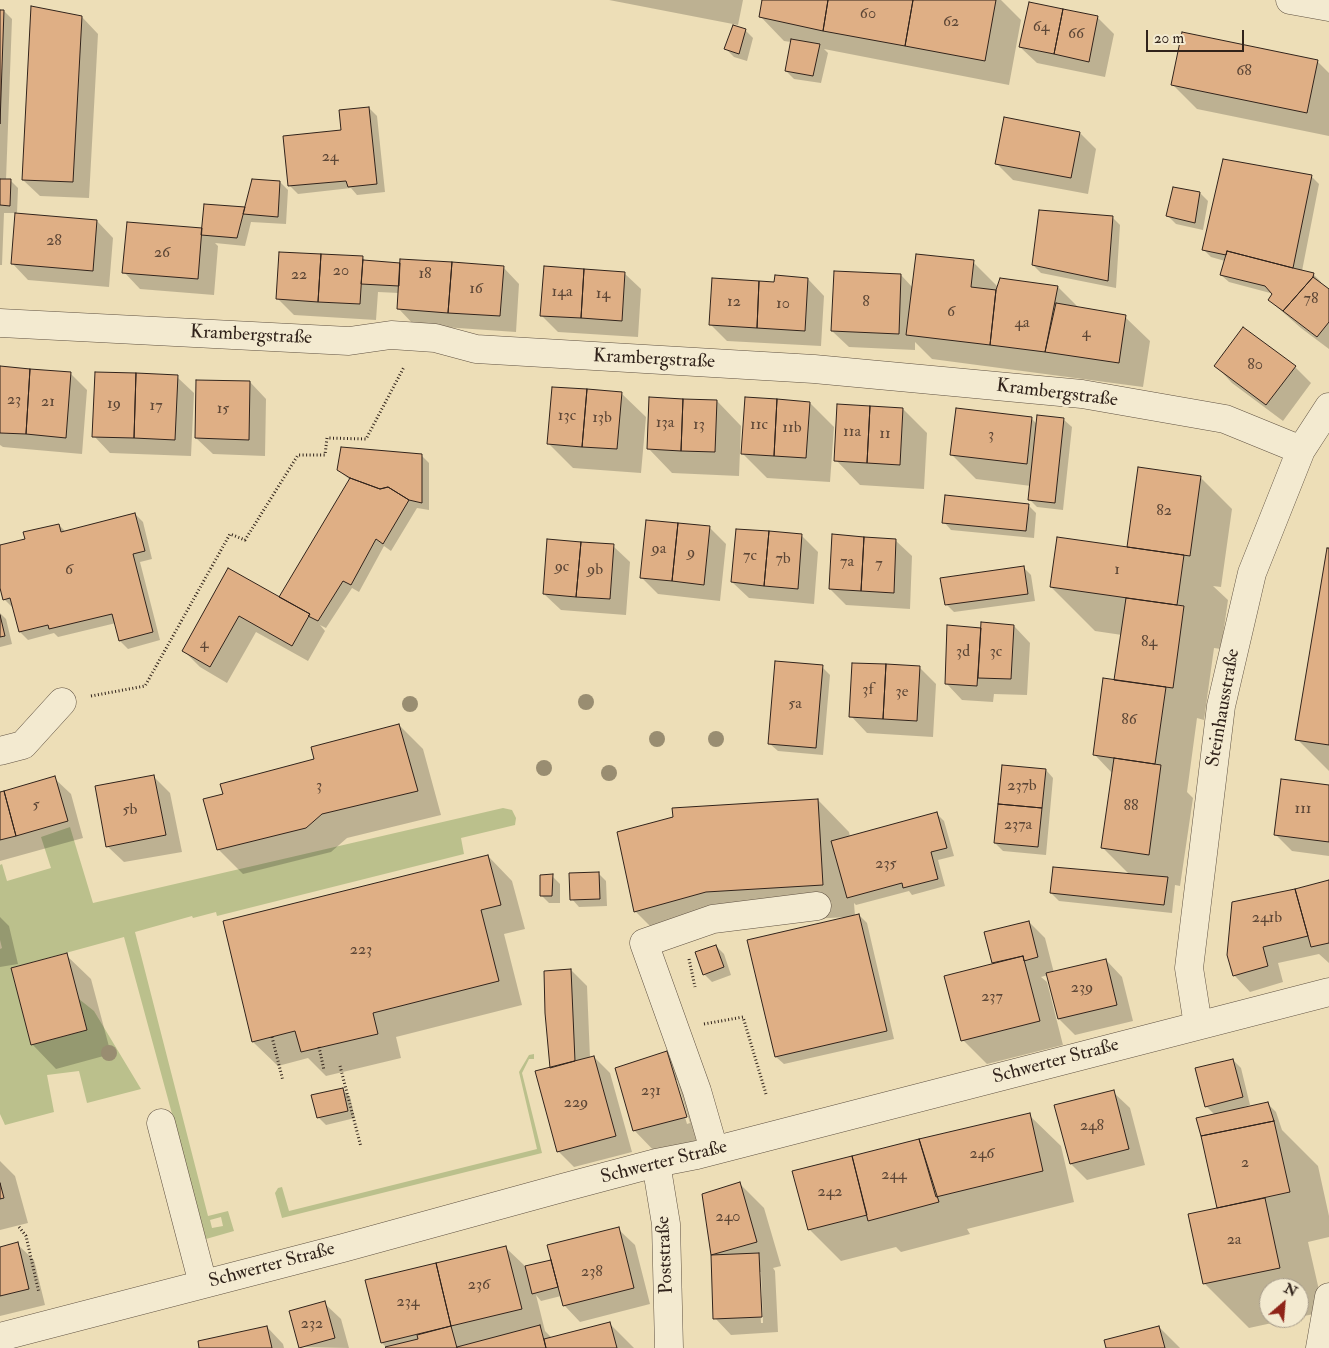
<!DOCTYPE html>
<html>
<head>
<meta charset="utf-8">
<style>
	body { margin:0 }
	#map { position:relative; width:1329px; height:1348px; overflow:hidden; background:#eddeb7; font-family:"IM FELL Double Pica",serif }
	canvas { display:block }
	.north { position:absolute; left:1259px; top:1278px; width:50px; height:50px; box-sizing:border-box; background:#f3ead0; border:1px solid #a59a88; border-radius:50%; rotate:27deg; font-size:14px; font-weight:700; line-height:20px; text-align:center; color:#31231b }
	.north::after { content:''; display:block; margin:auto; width:18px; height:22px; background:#8f2418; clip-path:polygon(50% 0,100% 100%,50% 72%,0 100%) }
	.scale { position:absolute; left:1146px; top:30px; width:98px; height:22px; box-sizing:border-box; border:2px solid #31231b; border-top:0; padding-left:6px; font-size:15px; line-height:18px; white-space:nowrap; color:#31231b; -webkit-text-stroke:4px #f3ead0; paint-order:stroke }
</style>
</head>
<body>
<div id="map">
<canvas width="1329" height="1348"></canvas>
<div class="north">N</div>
<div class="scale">20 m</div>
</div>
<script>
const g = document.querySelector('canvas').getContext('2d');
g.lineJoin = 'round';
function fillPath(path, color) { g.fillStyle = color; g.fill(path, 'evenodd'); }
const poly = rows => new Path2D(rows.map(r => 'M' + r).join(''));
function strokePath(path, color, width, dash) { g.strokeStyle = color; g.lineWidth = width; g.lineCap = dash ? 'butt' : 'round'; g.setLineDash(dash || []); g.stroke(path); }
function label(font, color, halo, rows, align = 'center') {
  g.font = font + ' "IM FELL Double Pica",serif'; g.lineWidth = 5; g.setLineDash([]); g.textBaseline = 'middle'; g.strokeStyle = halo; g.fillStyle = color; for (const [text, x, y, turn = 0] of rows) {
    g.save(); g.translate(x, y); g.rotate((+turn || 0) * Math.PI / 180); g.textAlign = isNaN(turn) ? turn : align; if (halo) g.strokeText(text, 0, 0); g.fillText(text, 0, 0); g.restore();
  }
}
const green = poly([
	[503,808,512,810,516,818,515,825,461,838,464,854,217,916,216,912,193,918,192,916,135,932,208,1216,228,1211,234,1231,206,1239,124,937,11,968,31,1045,87,1030,79,999,94,1011,141,1089,87,1103,79,1071,47,1075,54,1112,5,1125,0,1114,0,949,2,948,0,940,0,865,2,864,7,881,51,868,41,837,70,827,93,903],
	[221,1217,223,1226,212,1228,210,1220],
	[534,1054,534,1059,529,1059,522,1073,542,1153,282,1218,275,1193,278,1188,282,1187,289,1211,537,1149,519,1072,529,1055]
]);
const shadow = poly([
	[609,0,743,0,738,25],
	[763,0,1001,0,1021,20,1009,85,824,49,828,53,821,83,794,79,786,71,791,42,784,41,760,16],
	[0,11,4,11,12,19,6,180,10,180,18,188,17,214,97,221,113,238,109,287,28,280,12,263,16,213,4,213,2,265,0,265],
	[82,17,98,34,89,198,40,196,23,180],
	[1097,17,1114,34,1105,77,1037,63,1020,47],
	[745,30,753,38,747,61,734,57,726,49],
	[1317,61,1329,73,1329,136,1197,109,1172,84],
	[369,108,377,116,385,192,357,195,351,188,298,194,290,186,285,137,343,131],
	[1080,133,1096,149,1088,194,1013,180,996,163],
	[1311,176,1319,184,1302,271,1313,274,1321,282,1321,284,1329,291,1329,349,1301,328,1269,300,1274,294,1229,282,1221,275,1225,261,1211,257,1204,250],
	[253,180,280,182,288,190,286,224,251,222,245,246,215,243,218,246,214,295,140,289,124,272,246,208],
	[1200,193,1208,201,1203,230,1176,224,1168,216],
	[1112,217,1120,225,1116,288,1041,273,1033,265],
	[362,257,367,262,503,267,519,284,516,332,414,325,398,308,399,293,378,292,376,320,294,315,278,299],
	[973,262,998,287,1058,287,1079,308,1125,317,1150,341,1143,387,932,359,915,342,915,350,849,347,832,331,901,275,913,288],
	[624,273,641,289,638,337,558,332,542,316],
	[808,279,824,296,821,346,727,341,711,325,776,283],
	[1216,366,1295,367,1311,383,1283,421,1232,383],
	[0,368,70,373,87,390,82,454,3,447,0,445],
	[177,377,194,393,191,456,110,453,94,436],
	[250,382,266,399,265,456,213,454,196,438],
	[621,393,646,417,641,473,573,468,549,444],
	[717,401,741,426,739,476,672,473,648,448],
	[810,403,834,427,830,482,767,478,742,453],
	[903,409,927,433,924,489,860,485,836,460],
	[1038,417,1064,420,1072,427,1063,510,1037,507,1029,499,1031,486,976,479,952,455,1031,418,1037,424],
	[421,455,429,463,429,510,417,508,391,551,384,546,359,592,352,588,326,628,320,625,325,631,308,661,256,632,227,683,200,667,184,651,229,570,284,601,350,480,338,470],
	[1201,478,1232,509,1221,587,1213,586,1228,600,1221,649,1214,648,1204,720,1197,718,1187,792,1193,798,1180,886,1175,885,1172,913,1059,901,1051,893,1130,875,1103,848,1113,774,1094,754,1115,681,1122,635,1095,631,1051,587,1128,548],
	[1028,505,1036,513,1034,538,951,530,944,522],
	[135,514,143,522,152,559,140,562,160,640,128,649,120,641,116,623,58,637,54,633,28,640,20,632,14,607,12,607,4,599,0,583,0,547,27,539,59,525,66,532],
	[709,527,726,544,720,601,658,594,641,577],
	[801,535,818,552,814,604,749,598,732,582],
	[895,540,912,556,910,609,846,605,830,589],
	[613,546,630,562,626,615,561,610,544,594],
	[1329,549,1329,771,1297,739],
	[1023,567,1031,575,1035,601,954,612,946,604],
	[0,613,6,619,12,644,0,647],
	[1014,626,1030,643,1027,695,994,694,993,702,962,700,946,683,982,629],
	[822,667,830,675,823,755,778,751,770,744],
	[920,668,936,684,933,737,867,733,851,716],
	[399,725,423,749,441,815,347,838,331,852,243,874,218,849,224,794,316,759],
	[1046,770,1053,778,1046,855,1003,851,995,843],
	[153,776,170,793,182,852,124,862,107,846],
	[54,778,71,794,83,838,0,861,0,793],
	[1329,786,1329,856,1292,851,1276,835],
	[818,800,849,832,850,837,936,813,944,821,954,856,938,860,945,886,912,895,909,891,856,905,854,903,855,916,859,915,867,923,894,1039,784,1064,776,1057,847,917,738,923,667,943,635,911],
	[488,856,512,881,525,929,504,934,522,1005,396,1037,401,1058,326,1076,308,1058,278,1066,253,1042,224,922],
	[598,873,606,881,607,906,579,907,572,899],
	[552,876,560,884,560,903,549,903,541,895],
	[1329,881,1329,963,1319,954,1278,963,1283,982,1250,992,1234,975],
	[0,917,9,926,18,964,0,967],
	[1029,922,1045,938,1054,973,1106,960,1122,977,1133,1021,1075,1035,1058,1018,1048,975,1041,977,1047,982,1063,1045,987,1064,963,1040,995,964,985,933],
	[716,946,724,954,731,975,712,982,704,974],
	[66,955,91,979,111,1054,56,1069,32,1044],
	[571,970,587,986,590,1058,594,1057,610,1073,632,1152,574,1167,558,1151,551,1069],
	[667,1052,691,1076,710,1141,658,1155,634,1130],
	[674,1080,677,1080,690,1123,687,1124],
	[1233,1060,1241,1068,1250,1105,1244,1107,1244,1109,1268,1104,1276,1112,1282,1130,1318,1166,1329,1216,1329,1237,1308,1242,1324,1312,1299,1317,1299,1288,1269,1288,1269,1318,1295,1318,1249,1328,1204,1283,1218,1209,1215,1115,1206,1106],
	[342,1089,350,1097,355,1118,326,1125,318,1117],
	[1113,1092,1130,1108,1145,1165,1087,1180,1071,1164],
	[1029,1115,1061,1146,1074,1202,967,1229,970,1234,901,1252,896,1247,841,1261,809,1229],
	[0,1161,15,1176,28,1223,0,1230],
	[740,1184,764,1208,781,1266,773,1268,775,1271,778,1332,731,1335,715,1318,712,1255,704,1195],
	[759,1272,761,1272,763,1323,761,1323],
	[618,1229,635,1245,650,1304,580,1322,564,1305,561,1296,541,1301,536,1295,545,1331,552,1338,610,1324,634,1348,387,1348,382,1343,505,1247,526,1267,550,1261],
	[17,1244,34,1260,45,1305,0,1316,0,1248],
	[324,1303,341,1319,349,1348,300,1347],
	[267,1327,283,1344,284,1348,200,1348],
	[1159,1327,1180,1348,1108,1348]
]);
const building = poly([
	[762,0,828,0,823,31,759,17,762,0],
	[828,0,913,0,905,46,823,31,828,0],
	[913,0,996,0,985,61,905,46,913,0],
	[1029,2,1063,9,1054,54,1019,47,1029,2],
	[31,6,82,16,73,182,22,180,31,6],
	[1063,9,1098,16,1089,62,1054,54,1063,9],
	[0,10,4,10,0,124,0,10],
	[733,25,746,29,739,54,724,49,733,25],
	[1182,32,1318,60,1307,113,1171,85,1182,32],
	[791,39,820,44,813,76,785,71,791,39],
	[369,107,377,184,348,187,346,181,288,186,283,136,341,130,339,110,369,107],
	[1004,117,1080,132,1071,178,995,164,1004,117],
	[1223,159,1312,175,1293,268,1227,251,1226,255,1202,250,1223,159],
	[0,179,11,179,10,206,0,205,0,179],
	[252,179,280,181,278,217,243,214,252,179],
	[1173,187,1200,192,1195,223,1166,216,1173,187],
	[204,204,245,207,237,238,201,235,204,204],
	[1039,210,1113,216,1108,281,1032,265,1039,210],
	[15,213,97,220,93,271,11,264,15,213],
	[127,222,202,228,198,279,122,273,127,222],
	[1227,251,1293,268,1314,273,1313,277,1283,311,1268,300,1272,294,1265,286,1220,275,1227,251],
	[279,252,321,254,318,302,276,299,279,252],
	[321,254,363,256,360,304,318,302,321,254],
	[916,254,974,260,971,287,996,290,990,345,906,335,916,254],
	[400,259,452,262,448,313,397,309,400,259],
	[363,260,400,263,399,286,361,284,363,260],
	[452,262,504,266,500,316,448,313,452,262],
	[544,266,584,269,581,318,540,316,544,266],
	[584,269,625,272,622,321,581,318,584,269],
	[834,271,901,274,899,334,831,331,834,271],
	[775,275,808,278,805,331,757,328,759,281,774,282,775,275],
	[1313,277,1329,289,1329,322,1317,337,1283,311,1313,277],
	[712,278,759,281,757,328,709,325,712,278],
	[1000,278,1058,286,1045,352,990,345,996,290,1000,278],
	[1056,303,1126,315,1119,363,1045,352,1056,303],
	[1243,327,1296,366,1266,405,1214,366,1243,327],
	[0,366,30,369,26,434,0,433,0,366],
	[30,369,71,372,66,438,26,434,30,369],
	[95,372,136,373,134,438,92,437,95,372],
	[136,373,178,375,175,440,134,438,136,373],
	[196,380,250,381,249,440,195,438,196,380],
	[552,387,587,389,582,447,547,444,552,387],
	[587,389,622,392,617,449,582,447,587,389],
	[649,397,683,399,681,451,647,449,649,397],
	[745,397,777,399,774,456,741,454,745,397],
	[683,399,717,400,715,452,681,451,683,399],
	[777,399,810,402,806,458,774,456,777,399],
	[837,404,870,406,867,463,834,461,837,404],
	[870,406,903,408,900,465,867,463,870,406],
	[956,408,1032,417,1027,464,950,455,956,408],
	[1037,415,1064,418,1055,503,1028,500,1037,415],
	[341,447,422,454,422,503,409,500,388,487,380,489,350,478,337,470,341,447],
	[1138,467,1201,476,1190,556,1127,547,1138,467],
	[350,478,380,489,388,487,409,500,383,544,376,539,351,585,343,581,318,621,308,616,310,614,279,597,350,478],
	[945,495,1029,504,1026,531,942,523,945,495],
	[135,513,145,551,133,554,153,632,119,641,112,614,49,629,48,625,19,632,10,598,3,600,0,588,0,545,25,539,23,532,59,524,61,532,135,513],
	[646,520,678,523,672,581,640,578,646,520],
	[678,523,710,526,704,585,672,581,678,523],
	[736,529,769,531,764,586,731,582,736,529],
	[769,531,802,534,798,589,764,586,769,531],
	[832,534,864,537,861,591,829,589,832,534],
	[864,537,896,539,894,593,861,591,864,537],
	[1057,537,1184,555,1177,605,1050,587,1057,537],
	[547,539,581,542,576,597,543,594,547,539],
	[581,542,614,544,610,599,576,597,581,542],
	[1327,548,1329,548,1329,745,1295,740,1327,548],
	[1024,566,1028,594,945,605,940,578,1024,566],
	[228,568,310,614,292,646,239,616,210,667,182,651,228,568],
	[1126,598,1184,606,1173,688,1114,680,1126,598],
	[0,615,5,636,0,637,0,615],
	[981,622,1014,625,1011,679,978,678,981,622],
	[947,625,981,628,977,686,945,684,947,625],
	[775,661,823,665,816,748,768,744,775,661],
	[852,663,886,664,883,719,849,717,852,663],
	[886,664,920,666,917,721,883,719,886,664],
	[1103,678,1166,687,1155,764,1093,755,1103,678],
	[399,724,418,791,322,814,306,828,217,850,203,799,223,794,220,784,314,759,311,747,399,724],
	[1114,758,1161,765,1149,855,1101,848,1114,758],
	[1002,765,1046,769,1042,808,998,804,1002,765],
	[154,775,166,835,106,847,95,786,154,775],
	[55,776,68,821,16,836,4,791,55,776],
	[1281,779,1329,785,1329,842,1274,835,1281,779],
	[4,791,16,836,0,840,0,792,4,791],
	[818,799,823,885,706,892,634,912,617,832,673,817,672,808,818,799],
	[998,804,1042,808,1038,847,994,843,998,804],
	[937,812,947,848,931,852,938,879,903,888,902,883,847,898,831,841,937,812],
	[488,855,501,905,481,910,499,981,373,1013,378,1034,301,1052,295,1031,252,1042,223,921,488,855],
	[1053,867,1168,877,1164,905,1050,893,1053,867],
	[599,872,600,899,570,900,569,873,599,872],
	[553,874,552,896,540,896,540,875,553,874],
	[1329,880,1329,943,1311,947,1295,889,1329,880],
	[1295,889,1308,936,1263,947,1268,966,1233,976,1227,955,1232,902,1295,889],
	[859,914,887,1031,775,1057,747,940,859,914],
	[1029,921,1038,957,1024,961,1023,956,992,963,984,932,1029,921],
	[716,945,724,967,703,975,695,952,716,945],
	[67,953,87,1030,31,1045,11,968,67,953],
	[1023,956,1040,1021,961,1041,944,976,1023,956],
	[1106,959,1117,1005,1058,1019,1046,973,1106,959],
	[571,969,575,1061,550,1068,545,1013,544,971,571,969],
	[667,1051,687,1117,633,1131,615,1068,667,1051],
	[594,1056,616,1136,557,1152,535,1071,594,1056],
	[1233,1059,1243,1097,1205,1107,1195,1068,1233,1059],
	[343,1088,348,1111,317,1118,311,1095,343,1088],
	[1114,1090,1129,1149,1070,1164,1054,1105,1114,1090],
	[1268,1102,1274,1121,1201,1136,1196,1118,1268,1102],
	[1030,1113,1043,1171,936,1197,919,1139,1030,1113],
	[1274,1121,1290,1192,1217,1208,1201,1136,1274,1121],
	[919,1139,939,1202,868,1221,852,1156,919,1139],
	[852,1156,867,1215,808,1230,792,1171,852,1156],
	[740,1182,757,1242,711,1255,702,1194,740,1182],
	[0,1183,4,1198,0,1199,0,1183],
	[1265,1198,1280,1268,1203,1284,1188,1214,1265,1198],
	[619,1227,634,1288,563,1306,547,1245,619,1227],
	[18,1242,29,1289,0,1296,0,1247,18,1242],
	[506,1246,522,1309,451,1326,436,1263,506,1246],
	[759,1253,762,1317,713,1319,711,1255,759,1253],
	[551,1260,558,1287,532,1294,525,1266,551,1260],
	[436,1263,451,1326,381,1343,365,1280,436,1263],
	[325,1301,335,1338,299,1348,289,1311,325,1301],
	[610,1322,617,1348,546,1348,544,1339,610,1322],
	[540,1325,546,1348,457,1348,457,1347,540,1325],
	[267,1326,272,1348,199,1348,198,1341,267,1326],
	[451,1326,457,1348,386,1348,385,1347,418,1339,417,1335,451,1326],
	[1159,1326,1165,1348,1106,1348,1104,1340,1159,1326]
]);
const path = poly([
	[91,696,145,686,230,534,245,540,298,455,325,455,327,438,366,439,404,367],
	[689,959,695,987],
	[704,1024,743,1017,766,1094],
	[272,1037,283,1081],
	[319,1047,324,1070],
	[340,1066,361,1147],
	[19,1227,26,1236,39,1293]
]);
const minor = poly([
	[1290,0,1329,7],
	[0,323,349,341,391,335,435,338,476,349,814,369,1082,394,1225,419,1301,450],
	[0,751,23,745,62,702],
	[1198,1025,1189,968,1221,706,1252,573,1301,450,1329,407],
	[161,1123,203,1284],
	[714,1150,697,1091,644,943,713,919,817,906],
	[656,1163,666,1224,669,1348],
	[0,1337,343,1248,562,1188,656,1163,697,1155,1329,992],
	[1320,1348,1329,1297]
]);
const trees = [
	[586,702],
	[410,704],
	[657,739],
	[716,739],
	[544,768],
	[609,773],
	[109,1053]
];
const numberNames = [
	["60",868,15],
	["62",951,23],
	["64",1041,28],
	["66",1076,35],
	["68",1244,72],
	["24",330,158],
	["28",54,242],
	["26",162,254],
	["20",341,272],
	["18",425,275],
	["22",299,276],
	["16",476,290],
	["14a",562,293],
	["14",603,295],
	["78",1311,300],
	["12",734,303],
	["8",866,303],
	["10",783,305],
	["6",951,313],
	["4a",1022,324],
	["4",1086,334],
	["80",1255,366],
	["23",14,401],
	["21",48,403],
	["19",114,405],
	["17",156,407],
	["15",223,410],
	["13c",567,417],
	["13b",602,419],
	["13a",665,424],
	["13",699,426],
	["11c",759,426],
	["11b",792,429],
	["11a",852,433],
	["11",885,435],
	["3",991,436],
	["82",1164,512],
	["9a",659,550],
	["9",691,554],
	["7c",750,557],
	["7b",783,560],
	["7a",847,563],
	["7",879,565],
	["9c",562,568],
	["6",69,571],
	["9b",595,571],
	["1",1117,571],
	["84",1149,643],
	["4",204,645],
	["3d",963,653],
	["3c",996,653],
	["3f",868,691],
	["3e",902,693],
	["5a",795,705],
	["86",1129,721],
	["3",319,787],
	["237b",1022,787],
	["5",36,806],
	["88",1131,807],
	["111",1303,810],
	["5b",130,811],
	["237a",1018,826],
	["235",886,865],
	["241b",1267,919],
	["223",361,951],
	["239",1082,989],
	["237",992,998],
	["231",651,1092],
	["229",576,1104],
	["248",1092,1127],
	["246",982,1155],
	["2",1245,1164],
	["244",894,1176],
	["242",830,1193],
	["240",728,1218],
	["2a",1234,1241],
	["238",592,1273],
	["236",479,1286],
	["234",408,1303],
	["232",312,1325]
];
const streetNames = [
	["Krambergstraße",251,336,3],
	["Krambergstraße",654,360,3],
	["Krambergstraße",1057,394,7],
	["Steinhausstraße",1224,708,-80],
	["Schwerter Straße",1056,1062,-15],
	["Schwerter Straße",664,1163,-14],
	["Poststraße",666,1255,-93],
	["Schwerter Straße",272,1266,-15]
];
fillPath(green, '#bbc08c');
fillPath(shadow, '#0003');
fillPath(building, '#dfaf85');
strokePath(building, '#31231b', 1);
strokePath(minor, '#605242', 29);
strokePath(path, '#31231b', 3, [1, 2.5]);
strokePath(minor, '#f3ead0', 28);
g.fillStyle = '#998d71';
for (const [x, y] of trees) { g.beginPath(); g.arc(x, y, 8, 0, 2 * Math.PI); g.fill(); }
label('16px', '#5c4636', null, numberNames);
label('19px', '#31231b', '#f3ead0', streetNames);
</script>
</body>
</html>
